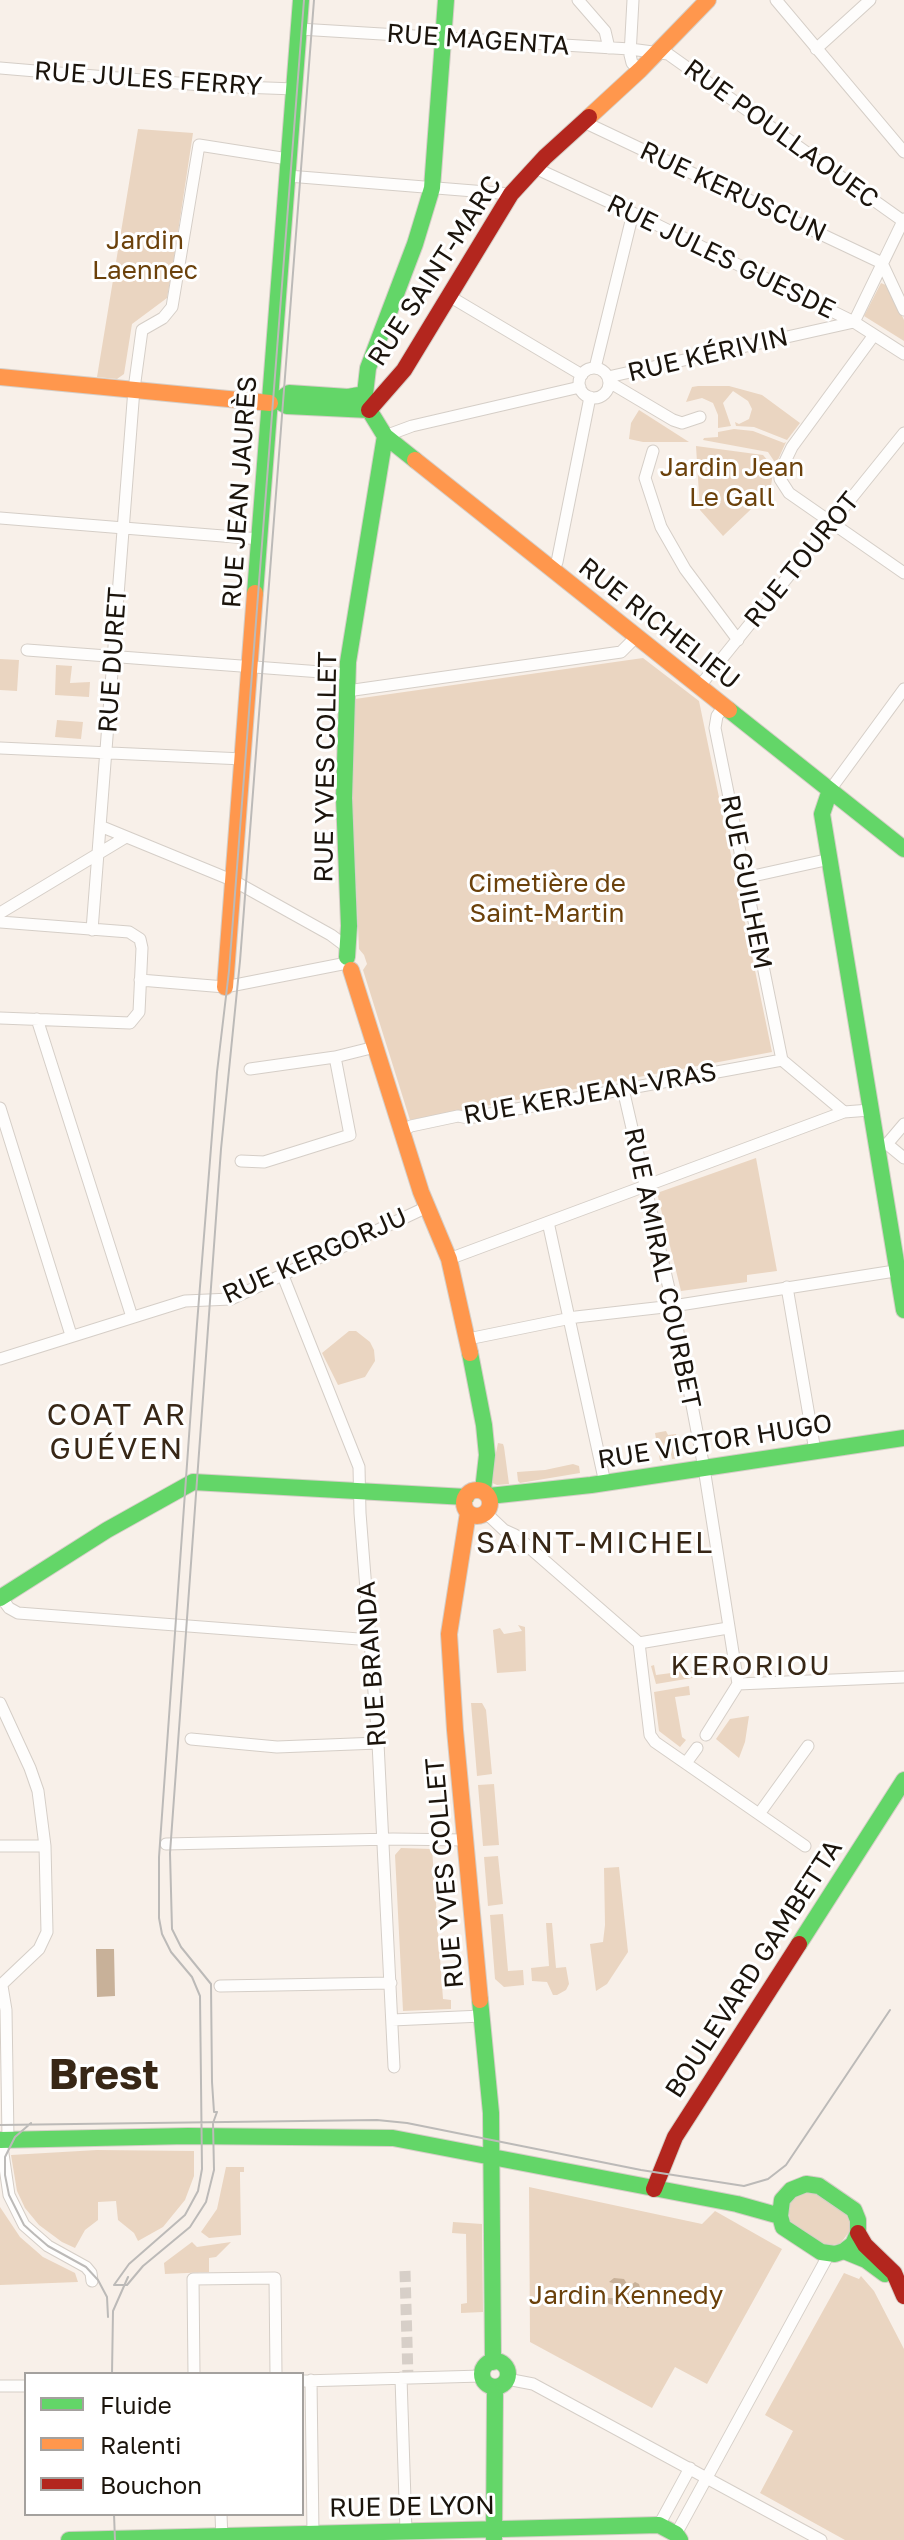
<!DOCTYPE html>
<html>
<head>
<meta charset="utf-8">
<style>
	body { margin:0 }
	#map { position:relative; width:904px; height:2540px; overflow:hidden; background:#f8f0e9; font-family:"Golos Text",sans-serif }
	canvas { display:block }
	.legend { position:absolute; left:24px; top:2372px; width:280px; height:144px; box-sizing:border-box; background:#fff; border:2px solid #a4a19e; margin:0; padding:10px 14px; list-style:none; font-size:24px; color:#1b140c }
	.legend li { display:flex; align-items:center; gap:16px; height:40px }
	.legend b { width:40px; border:2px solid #a4a19e }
</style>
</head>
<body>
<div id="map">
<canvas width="904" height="2540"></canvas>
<ul class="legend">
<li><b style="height:10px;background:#63d668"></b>Fluide</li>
<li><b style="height:10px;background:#ff974d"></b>Ralenti</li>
<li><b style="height:10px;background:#b3261e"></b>Bouchon</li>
</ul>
</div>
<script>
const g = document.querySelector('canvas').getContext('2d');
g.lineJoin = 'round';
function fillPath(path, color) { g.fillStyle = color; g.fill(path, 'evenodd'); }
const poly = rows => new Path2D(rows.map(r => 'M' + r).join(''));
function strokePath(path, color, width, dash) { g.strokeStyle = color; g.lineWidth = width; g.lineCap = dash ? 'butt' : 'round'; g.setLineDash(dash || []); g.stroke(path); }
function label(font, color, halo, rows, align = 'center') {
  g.font = font + ' "Golos Text",sans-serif'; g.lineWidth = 6; g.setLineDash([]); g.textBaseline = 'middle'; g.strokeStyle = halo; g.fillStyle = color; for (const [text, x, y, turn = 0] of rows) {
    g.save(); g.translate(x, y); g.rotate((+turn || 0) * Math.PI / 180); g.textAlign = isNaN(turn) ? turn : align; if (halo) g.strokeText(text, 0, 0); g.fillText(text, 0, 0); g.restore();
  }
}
const green = poly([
	[138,129,193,133,173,265,167,298,132,324,124,374,117,379,97,377],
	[881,283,888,286,904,320,904,341,864,316],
	[698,386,729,386,762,395,800,423,787,440,754,427,736,426,735,422,739,424,749,419,752,409,748,401,733,391,723,403,731,426,718,428,718,415,713,403,702,398,686,402,692,387],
	[639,410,689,442,643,442,629,439,631,423],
	[734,429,753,431,784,443,786,442,776,464,768,452,703,440,704,438,718,437,718,432],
	[696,446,763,455,774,468,770,491,723,536,700,510],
	[643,658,699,701,772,1052,410,1120,363,970,367,964,364,955,359,949,352,793,355,699],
	[0,659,19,660,17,691,0,690],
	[56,665,72,666,70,683,90,682,89,697,55,695],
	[57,720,83,722,81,739,55,737],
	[756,1158,777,1271,747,1275,747,1282,681,1291,657,1193],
	[349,1331,356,1331,370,1342,374,1350,375,1361,365,1377,338,1385,322,1353],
	[666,1431,668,1435,676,1434,681,1458,672,1459,670,1449,664,1450,666,1460,660,1461,655,1433],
	[498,1443,503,1444,504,1447,509,1484,497,1485,490,1482],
	[573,1464,579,1466,580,1473,520,1483,518,1481,517,1472,545,1470],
	[518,1625,525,1627,526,1671,497,1673,493,1630,500,1628,504,1634,522,1631],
	[654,1665,656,1675,709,1668,710,1675,656,1684,651,1666],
	[689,1686,690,1695,675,1697,682,1737,686,1740,680,1747,659,1731,654,1692],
	[471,1703,482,1703,486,1710,492,1774,477,1776],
	[749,1716,745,1742,739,1758,716,1739,730,1719],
	[494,1784,499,1845,483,1846,478,1785],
	[401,1848,432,1849,443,1999,451,2000,451,2009,403,2011,395,1855],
	[498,1856,503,1904,488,1906,484,1857],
	[619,1867,628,1952,607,1984,596,1991,590,1944,603,1942,605,1925,604,1868],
	[503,1914,508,1971,523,1970,524,1985,504,1987,495,1979,490,1915],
	[546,1923,552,1923,556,1968,566,1967,569,1984,566,1990,557,1995,553,1995,547,1982,532,1981,531,1968,549,1966],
	[97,2150,194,2151,194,2176,185,2200,163,2227,138,2241,134,2233,118,2220,116,2201,98,2202,98,2220,85,2230,75,2248,62,2242,39,2225,25,2208,17,2191,11,2155],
	[226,2167,244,2167,244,2172,240,2172,240,2176,241,2235,209,2238,201,2232,217,2209],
	[529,2187,702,2224,715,2211,782,2249,707,2384,675,2367,652,2408,530,2342],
	[802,2192,816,2194,845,2213,850,2221,849,2232,840,2244,825,2246,790,2222,788,2206,792,2198],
	[0,2207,20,2237,43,2257,75,2273,78,2282,0,2285],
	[453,2222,482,2224,483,2312,461,2313,461,2304,467,2303,466,2234,452,2233],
	[192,2242,197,2247,231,2242,216,2257,209,2258,209,2272,165,2274,164,2263],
	[844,2273,859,2279,861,2276,874,2291,904,2349,904,2540,845,2540,760,2493,793,2431,765,2415]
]);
const water = poly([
	[96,1949,114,1949,115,1996,97,1997],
	[614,2278,624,2279,629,2287,635,2282,639,2284,642,2295,637,2304,627,2308,628,2300,618,2306,609,2304,604,2298,613,2298,619,2291,616,2284,609,2282]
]);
const streetTunnel = poly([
	[405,2271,408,2378]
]);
const street = poly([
	[578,0,605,31,609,48],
	[633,0,630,55,632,63,640,70],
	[776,0,904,152],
	[299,29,630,49,668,54,903,221],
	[816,49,870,0],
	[0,68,213,86,295,89],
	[584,122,882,263,904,310],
	[535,168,633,213,854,322,904,354],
	[288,176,511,194],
	[449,296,582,375],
	[854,322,904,219],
	[874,335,792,447,780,472,780,479,789,493,904,573],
	[595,368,633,213],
	'579 383a15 15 0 1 1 30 0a15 15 0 1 1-30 0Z',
	[608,377,854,322],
	[609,382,673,420,682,423,700,417],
	[385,436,412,426,580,387],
	[653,451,645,478,661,527,685,569,738,640],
	[0,518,260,539],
	[553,570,557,562,590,397],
	[27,650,348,674],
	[699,687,904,433],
	[347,691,621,652,636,637],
	[724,706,717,716,715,728,782,1060],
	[0,748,243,759],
	[830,790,904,689],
	[100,826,234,881,331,935,347,947],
	[744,878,830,859],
	[0,913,126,837],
	[0,922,129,932,140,939,142,948,139,1012,130,1023,0,1018],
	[92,930,134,389,142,330,163,318,172,307,199,145,288,159],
	[140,980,225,987,342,964],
	[37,1019,132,1317],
	[782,1060,844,1112,870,1110],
	[250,1069,335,1057,375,1047],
	[623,1089,673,1306,704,1468,738,1684],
	[0,1108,71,1335],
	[401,1132,411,1126,458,1116,468,1118,782,1060],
	[887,1144,904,1124],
	[877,1145,887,1144,904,1158],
	[241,1161,264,1162,350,1135,335,1057],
	[548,1222,605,1483],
	[449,1259,844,1112],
	[283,1276,359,1467,360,1513,378,1743,394,2067],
	[787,1287,815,1451],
	[468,1339,576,1317,673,1306,901,1270],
	[0,1359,185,1301,231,1299,427,1207],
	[486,1513,504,1530,515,1535,639,1643],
	[1,1597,9,1608,18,1613,372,1640],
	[639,1643,650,1735,655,1742,805,1846],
	[639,1643,728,1628],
	[738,1684,904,1677],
	[0,1703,30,1768,38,1791,45,1846,47,1932,39,1949,0,1986],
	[706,1735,738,1684],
	[191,1739,277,1747,378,1743],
	[686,1763,697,1748],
	[759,1814,808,1746],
	[166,1844,393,1839,466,1840],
	[0,1846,45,1846],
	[2,1986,6,2010,8,2139],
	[220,1986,391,1983],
	[392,2020,482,2016],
	[1,2140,9,2195,24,2225,48,2246,86,2267,91,2273,92,2281],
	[194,2374,193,2279,275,2278,276,2374],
	[401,2378,406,2531],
	[507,2379,533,2384,821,2540],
	[311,2380,313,2534],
	[302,2381,482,2376],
	[0,2386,26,2386],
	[221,2514,222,2540],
	[659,2525,690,2468],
	[676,2534,829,2254]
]);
const fast = poly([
	[278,401,287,406,369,410],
	[278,401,289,393,348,397,365,394],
	[415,460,385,436,369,410,365,394,368,368,415,244,432,188,446,0],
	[255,593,301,0],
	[729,710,904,849],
	[830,790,822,814,904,1310],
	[347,957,349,926,344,798,348,662,385,436],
	[470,1353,484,1425,487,1455,483,1490],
	[489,1496,591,1485,904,1438],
	[0,1598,107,1530,193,1482,466,1497],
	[799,1944,904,1780],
	[480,2000,491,2113,493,2362],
	[0,2140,188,2136,393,2138,737,2204,780,2216],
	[806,2184,819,2186,854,2210,858,2220,858,2233,853,2244,844,2251,835,2254,821,2252,783,2227,780,2216,782,2200,791,2190,806,2184],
	[844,2251,866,2260,885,2274],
	'482 2374a13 13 0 1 1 26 0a13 13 0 1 1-26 0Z',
	[494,2538,495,2387],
	[69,2540,659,2525,676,2534,680,2540]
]);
const slow = poly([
	[589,117,640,70,708,0],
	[0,377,270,403],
	[415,460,729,710],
	[351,970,421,1192,449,1259,470,1353],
	[225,987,255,593],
	'464 1503a13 13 0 1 1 26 0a13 13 0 1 1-26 0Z',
	[468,1513,449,1634,455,1730,480,2000]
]);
const jam = poly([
	[369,410,404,370,511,194,545,157,589,117],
	[654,2189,675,2137,799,1944],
	[858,2233,865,2245,894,2273,904,2296]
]);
const tram = poly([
	[304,0,229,971,217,1072,197,1324,159,1857,159,1918,162,1934,171,1952,192,1977,200,1996,202,2169,198,2191,185,2215,129,2264,114,2285,127,2285,143,2266,190,2227,206,2202,214,2170,213,2123,217,2112,214,2112,212,2082,211,1984,181,1947,172,1929,170,1853,221,1149,240,961,314,0],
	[31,2123,15,2137,5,2157,5,2175,9,2195,24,2225,34,2234,48,2246,86,2267,98,2280,107,2297,108,2317],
	[0,2125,377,2120,407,2123,641,2170,744,2186,768,2179,786,2165,890,2010],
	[112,2374,113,2311,128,2277],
	[114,2514,115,2540]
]);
const streetNames = [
	["RUE MAGENTA",478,40,4],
	["RUE JULES FERRY",148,79,4],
	["RUE POULLAOUEC",781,134,36],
	["RUE KERUSCUN",733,192,25],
	["RUE JULES GUESDE",721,257,26],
	["RUE SAINT-MARC",435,271,-57],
	["RUE KÉRIVIN",708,355,-13],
	["RUE JEAN JAURÈS",240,492,-86],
	["RUE TOUROT",802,560,-51],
	["RUE RICHELIEU",659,624,38],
	["RUE DURET",113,660,-86],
	["RUE YVES COLLET",326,767,-89],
	["RUE GUILHEM",746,882,79],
	["RUE KERJEAN-VRAS",590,1094,-10],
	["RUE KERGORJU",315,1256,-24],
	["RUE AMIRAL COURBET",662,1268,78],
	["RUE VICTOR HUGO",715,1442,-9],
	["RUE BRANDA",372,1664,-94],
	["RUE YVES COLLET",445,1873,-95],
	["BOULEVARD GAMBETTA",754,1969,-57],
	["RUE DE LYON",412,2507,-1]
];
const parkNames = [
	["Jardin",145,241],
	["Laennec",145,271],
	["Jardin Jean",732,468],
	["Le Gall",732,498],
	["Cimetière de",547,884],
	["Saint-Martin",547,914],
	["Jardin Kennedy",626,2296]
];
const neighbourhoodNames = [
	["KERORIOU",751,1666]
];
const quarterNames = [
	["COAT AR",117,1415],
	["GUÉVEN",117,1449],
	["SAINT-MICHEL",595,1543]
];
const townNames = [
	["Brest",104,2076]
];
fillPath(green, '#ead5c1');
fillPath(water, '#c8b199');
strokePath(streetTunnel, '#d7cfc8', 11, [11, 5.5]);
strokePath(street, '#d5cec7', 13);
strokePath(fast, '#d5cec7', 18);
strokePath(slow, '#d5cec7', 18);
strokePath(jam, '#d5cec7', 18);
strokePath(street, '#fefdfc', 11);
strokePath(fast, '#63d668', 16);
strokePath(slow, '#ff974d', 16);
strokePath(jam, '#b3261e', 16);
strokePath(tram, '#bcbab8', 2);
label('26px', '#1b140c', '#fff', streetNames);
label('26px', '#6b410b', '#fff', parkNames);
g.letterSpacing = '2px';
label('28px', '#382716', '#fff', neighbourhoodNames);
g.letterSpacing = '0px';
g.letterSpacing = '2px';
label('30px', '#382716', '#fff', quarterNames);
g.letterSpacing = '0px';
label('bold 42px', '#382716', '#fff', townNames);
</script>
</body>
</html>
